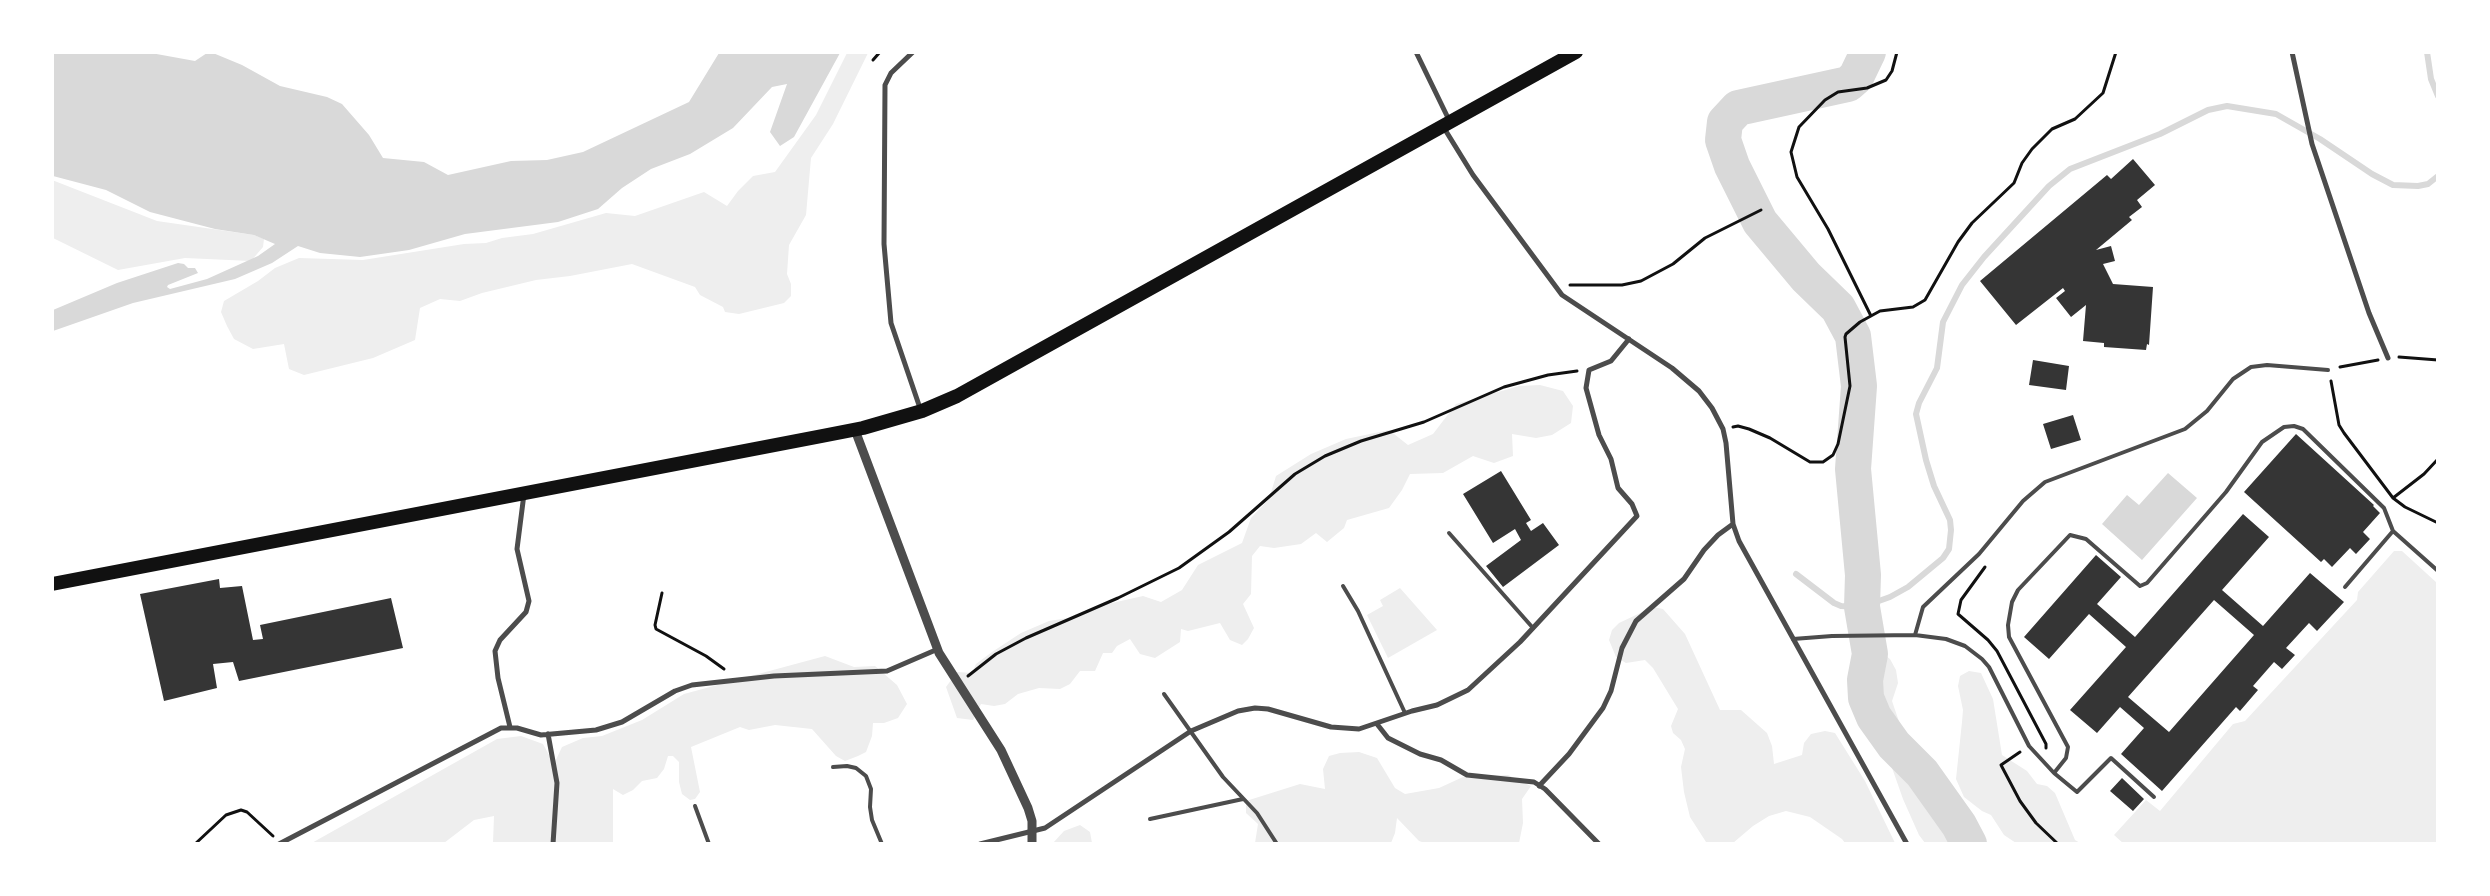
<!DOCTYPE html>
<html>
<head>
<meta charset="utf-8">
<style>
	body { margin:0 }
	#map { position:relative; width:2490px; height:896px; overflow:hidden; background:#fff; font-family:"Public Sans",sans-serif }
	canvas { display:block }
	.frame { position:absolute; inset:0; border:54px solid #fff; pointer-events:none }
</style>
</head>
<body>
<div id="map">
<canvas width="2490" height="896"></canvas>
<div class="frame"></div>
</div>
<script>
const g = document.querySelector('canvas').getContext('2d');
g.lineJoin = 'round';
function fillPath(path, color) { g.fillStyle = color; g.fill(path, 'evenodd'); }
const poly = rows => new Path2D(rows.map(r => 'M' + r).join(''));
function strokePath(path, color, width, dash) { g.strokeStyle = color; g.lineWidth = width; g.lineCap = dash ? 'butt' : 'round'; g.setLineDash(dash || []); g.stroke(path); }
const green = poly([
	[847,53,868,53,833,124,811,158,806,215,789,245,787,274,791,284,791,296,784,303,739,314,725,312,723,307,700,295,695,287,632,264,570,276,536,280,482,293,460,301,440,299,420,308,415,340,373,358,304,375,289,369,284,344,253,349,234,339,227,326,221,312,224,301,258,281,275,268,299,258,363,260,464,244,486,243,502,238,533,234,606,213,635,216,704,192,727,206,738,191,753,176,775,172,816,115],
	[52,180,157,221,254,235,264,239,263,247,251,261,185,258,118,270,53,238],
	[1540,385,1563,391,1573,406,1571,423,1552,435,1536,438,1512,434,1513,456,1494,463,1473,456,1443,473,1410,474,1402,490,1389,508,1347,520,1344,528,1327,542,1316,533,1301,544,1274,548,1260,546,1252,556,1251,594,1243,604,1254,628,1248,639,1242,645,1230,640,1220,623,1188,631,1181,629,1180,642,1155,658,1140,654,1130,639,1117,646,1112,653,1103,653,1095,671,1080,671,1070,684,1060,689,1039,688,1018,694,1005,704,994,706,981,704,973,720,957,718,946,687,957,672,972,673,976,664,992,652,1021,633,1049,621,1080,616,1103,605,1143,596,1161,602,1182,590,1198,565,1242,543,1251,518,1269,499,1276,476,1311,454,1346,439,1389,430,1408,445,1433,434,1456,404,1519,386],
	[2394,551,2402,551,2437,583,2437,843,2185,844,2181,842,2124,844,2114,835,2146,800,2160,811,2233,724,2245,721,2357,600,2358,592],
	[1400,588,1437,630,1388,658,1367,615,1383,606,1380,600],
	[1653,607,1663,609,1685,634,1720,710,1741,710,1767,733,1772,746,1774,764,1802,755,1804,743,1811,734,1825,731,1835,733,1865,781,1895,843,1845,843,1842,839,1810,817,1786,811,1769,816,1753,826,1733,843,1706,842,1690,817,1684,792,1681,767,1685,749,1681,740,1673,733,1671,726,1678,709,1653,668,1645,660,1626,663,1616,657,1609,640,1612,630,1619,623],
	[1883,654,1890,659,1896,670,1898,683,1892,701,1909,751,1920,764,1947,807,1965,843,1925,843,1919,835,1903,799,1879,731,1880,724,1871,682,1874,656],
	[825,656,854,667,875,666,897,685,907,704,898,718,884,723,873,723,872,736,866,752,858,756,845,761,836,756,812,729,775,725,749,730,740,727,691,747,700,792,695,799,690,800,682,794,679,782,679,762,673,756,668,756,664,769,657,778,642,781,633,790,623,795,613,789,613,843,493,843,494,816,474,820,444,843,310,844,497,739,521,736,543,744,554,764,562,747,583,738,602,736,642,720,684,694],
	[1969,671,1981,673,1993,699,2002,755,2027,771,2037,784,2047,786,2055,793,2075,840,2080,843,2016,843,2004,835,1991,815,1982,811,1964,797,1956,779,1962,722,1963,710,1958,686,1960,676],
	[1359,752,1377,758,1395,788,1405,794,1439,788,1463,777,1508,775,1531,786,1522,799,1523,823,1519,843,1425,843,1419,841,1397,818,1395,833,1391,843,1255,843,1258,824,1246,813,1246,801,1300,784,1325,789,1323,769,1329,756,1340,753],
	[1080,825,1090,832,1092,843,1053,843,1064,831]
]);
const water = poly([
	[53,52,151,53,195,61,207,53,213,53,242,65,280,86,327,97,342,104,369,135,383,158,424,162,448,175,511,161,547,160,583,152,689,102,719,53,840,53,794,137,780,146,770,132,787,84,772,87,733,128,690,154,651,169,622,188,598,209,558,222,465,234,409,250,360,257,320,253,298,246,272,263,235,279,133,303,53,331,53,310,117,283,178,263,184,264,188,268,195,268,198,273,168,285,167,287,170,289,207,279,258,256,275,244,254,235,215,229,150,212,106,190,53,176],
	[2168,473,2197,498,2142,560,2102,524,2127,495,2139,505]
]);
const stream = poly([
	[2427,52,2431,79,2438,96],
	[1796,574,1834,603,1841,606,1862,607,1890,597,1908,587,1943,558,1949,549,1951,530,1950,520,1934,486,1926,460,1916,414,1919,403,1937,368,1943,322,1962,285,1984,257,2049,186,2070,169,2160,134,2208,110,2227,106,2276,114,2320,139,2372,174,2393,185,2418,186,2428,184,2438,176]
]);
const river = poly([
	[1868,52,1856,77,1848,84,1738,108,1725,122,1723,140,1732,166,1760,222,1806,277,1838,308,1853,336,1859,386,1853,469,1863,575,1862,607,1870,654,1865,680,1866,698,1874,717,1894,745,1922,773,1959,825,1969,844]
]);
const building = poly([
	[2133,159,2155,185,2137,200,2142,207,2129,217,2132,220,2096,250,2111,246,2115,261,2103,264,2113,284,2153,287,2149,345,2147,344,2146,350,2104,347,2104,343,2083,341,2086,305,2071,317,2056,298,2065,291,2063,288,2016,325,1980,281,2107,175,2111,179],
	[2033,360,2069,366,2066,390,2029,385],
	[2073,415,2081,440,2051,449,2043,424],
	[2296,434,2374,505,2373,506,2380,513,2363,532,2370,539,2356,554,2350,548,2332,567,2324,559,2321,562,2244,492],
	[1501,471,1531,520,1526,523,1531,531,1543,523,1559,545,1503,587,1486,566,1521,540,1515,529,1493,543,1463,494],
	[2243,514,2269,537,2222,590,2263,626,2310,573,2344,602,2317,631,2309,623,2286,648,2295,655,2282,669,2274,662,2253,686,2258,690,2240,711,2236,707,2162,791,2121,754,2144,728,2120,707,2097,733,2070,710,2126,647,2089,614,2049,659,2024,637,2096,555,2121,577,2097,604,2135,637],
	[2214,600,2254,635,2169,732,2128,697],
	[219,579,220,588,242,586,253,640,263,639,260,625,391,598,403,648,239,681,233,662,213,664,217,688,164,701,140,594],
	[2122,778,2144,799,2133,811,2110,791]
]);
const path = poly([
	[873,60,880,52],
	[1570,285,1622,285,1641,281,1673,264,1705,238,1761,210],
	[1871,316,1828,229,1797,177,1791,152,1799,127,1825,100,1838,92,1867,88,1886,80,1892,71,1897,52],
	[2399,357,2438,360],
	[2340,367,2378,360],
	[2331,381,2339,425,2344,433,2393,498,2405,507,2438,523],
	[1733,427,1738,426,1749,429,1770,438,1810,462,1823,462,1833,455,1838,444,1850,386,1845,337,1846,334,1860,322,1880,311,1913,307,1925,300,1958,242,1972,223,2014,183,2022,163,2032,149,2052,129,2075,119,2103,93,2116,52],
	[2393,498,2424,474,2438,459],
	[1985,567,1961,600,1958,614,1988,640,1997,651,2046,744,2046,748],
	[662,593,655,625,656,629,706,656,724,669],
	[968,676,996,654,1026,638,1118,598,1179,568,1229,532,1295,474,1325,456,1361,441,1424,422,1504,387,1548,375,1577,371],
	[2020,752,2001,765,2020,801,2036,823,2058,844],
	[195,844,226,815,241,810,247,812,273,836]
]);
const service = poly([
	[1449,533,1533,628],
	[1343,586,1358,611,1405,713],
	[2345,587,2393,531,2438,571],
	[1915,635,1923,607,1979,554,2023,501,2045,482,2185,429,2207,411,2233,379,2251,367,2267,365,2328,370],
	[1793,639,1832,636,1915,635,1946,639,1965,646,1982,659,1989,667,2029,746,2054,773],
	[1164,694,1223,777,1257,813,1277,844],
	[833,767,847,766,856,768,866,776,871,789,870,807,872,820,882,844],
	[2154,797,2111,758,2077,792,2054,773,2066,758,2068,747,2009,637,2008,625,2012,602,2018,590,2070,535,2086,539,2140,586,2147,583,2226,492,2262,442,2284,427,2294,426,2303,429,2384,508,2393,531],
	[695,806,709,844],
	[1150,819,1243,799]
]);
const minor = poly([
	[913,52,891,73,885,85,884,244,891,323,921,411],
	[1416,52,1450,122],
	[2292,52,2312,144,2369,313,2388,358],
	[1444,128,1473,175,1562,295,1672,368,1699,391,1712,408,1723,429,1726,443,1733,524,1739,541,1907,844],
	[1377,724,1388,738,1420,754,1441,760,1467,775,1534,782,1545,789,1599,844],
	[510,727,498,678,495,651,500,640,526,612,529,601,517,549,524,494],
	[548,734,557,783,553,844],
	[1539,786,1569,754,1603,708,1611,691,1622,648,1636,621,1684,579,1704,550,1718,535,1733,524],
	[279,844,501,728,517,728,541,735,596,730,622,722,675,691,692,685,774,676,887,671,938,649],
	[980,844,1045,828,1191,731,1238,711,1255,708,1268,709,1331,727,1359,729,1412,711,1437,705,1468,690,1520,642,1637,516,1632,504,1618,488,1611,459,1599,435,1586,388,1589,370,1611,361,1629,339]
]);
const tertiary = poly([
	[855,430,939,653,1001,750,1028,808,1032,821,1032,844]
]);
const trunk = poly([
	[52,584,822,436,863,428,922,411,957,396,1576,52]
]);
fillPath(green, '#eee');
fillPath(water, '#d9d9d9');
strokePath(stream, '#d9d9d9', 6);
strokePath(river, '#d9d9d9', 36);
fillPath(building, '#353535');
strokePath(path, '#111', 3);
strokePath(service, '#4c4c4c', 4);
strokePath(minor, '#4c4c4c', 5);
strokePath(tertiary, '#4c4c4c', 9);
strokePath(trunk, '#111', 14);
</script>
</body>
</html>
